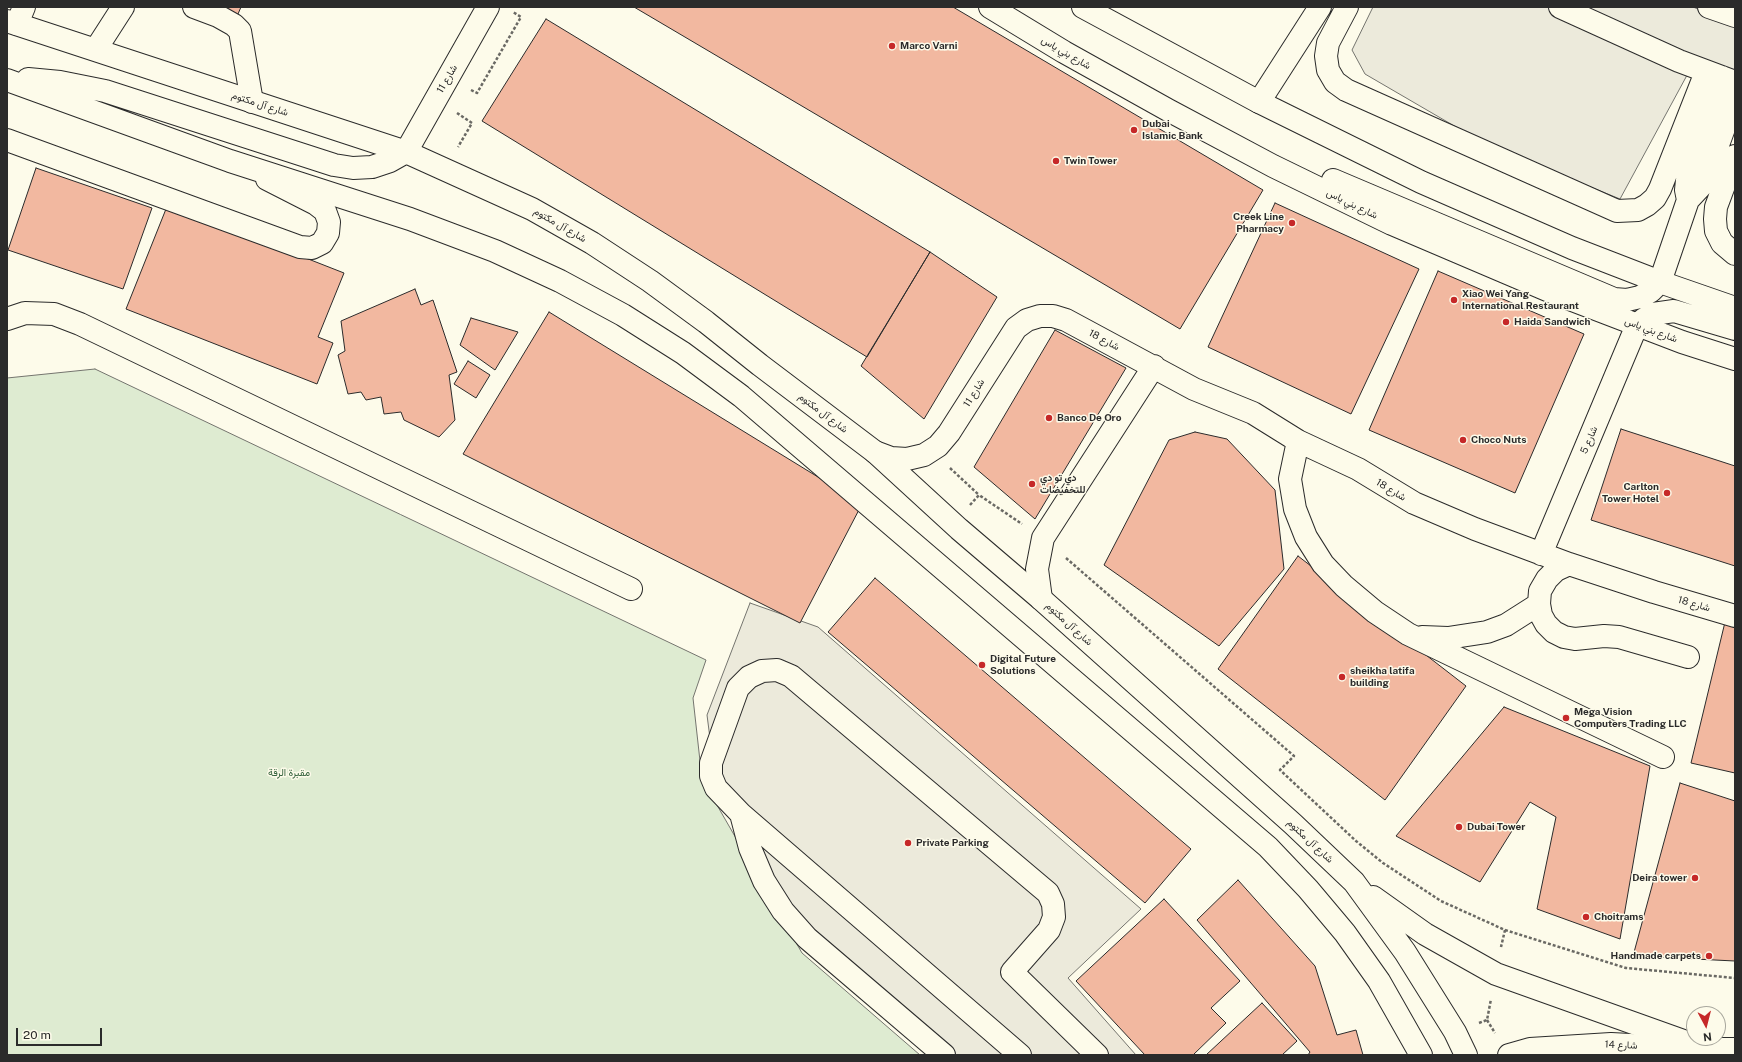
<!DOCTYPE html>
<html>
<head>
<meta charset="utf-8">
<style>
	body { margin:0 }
	#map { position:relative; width:1742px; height:1062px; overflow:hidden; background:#fdfbea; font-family:"Public Sans",sans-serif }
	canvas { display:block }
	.frame { position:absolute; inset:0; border:8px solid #2b2b2b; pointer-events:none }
	.north { position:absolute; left:1686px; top:1006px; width:40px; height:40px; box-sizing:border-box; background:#fdfbea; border:1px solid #a9a89e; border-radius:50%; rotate:173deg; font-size:11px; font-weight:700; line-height:16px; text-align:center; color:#2b2b2b }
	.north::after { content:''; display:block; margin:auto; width:14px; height:18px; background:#c62828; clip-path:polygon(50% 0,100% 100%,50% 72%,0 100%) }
	.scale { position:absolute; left:16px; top:1028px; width:86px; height:18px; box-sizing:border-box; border:2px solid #2b2b2b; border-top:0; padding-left:5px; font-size:12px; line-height:14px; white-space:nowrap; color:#2b2b2b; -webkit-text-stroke:3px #fdfbea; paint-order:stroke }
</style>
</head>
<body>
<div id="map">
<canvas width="1742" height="1062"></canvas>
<div class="frame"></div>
<div class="north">N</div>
<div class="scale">20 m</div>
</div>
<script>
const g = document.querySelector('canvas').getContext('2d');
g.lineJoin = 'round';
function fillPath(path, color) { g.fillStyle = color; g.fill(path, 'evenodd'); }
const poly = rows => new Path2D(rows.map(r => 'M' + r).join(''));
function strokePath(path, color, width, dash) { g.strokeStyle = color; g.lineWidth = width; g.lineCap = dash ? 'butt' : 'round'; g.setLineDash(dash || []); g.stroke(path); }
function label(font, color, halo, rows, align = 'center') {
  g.font = font + ' "Public Sans",Vazirmatn,sans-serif'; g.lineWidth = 3; g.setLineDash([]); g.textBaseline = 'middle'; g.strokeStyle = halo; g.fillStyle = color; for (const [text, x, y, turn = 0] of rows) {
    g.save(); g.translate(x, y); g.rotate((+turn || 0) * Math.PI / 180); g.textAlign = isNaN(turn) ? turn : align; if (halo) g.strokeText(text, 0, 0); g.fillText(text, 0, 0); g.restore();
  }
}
const green = poly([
	[95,369,706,660,693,698,702,779,802,953,920,1055,7,1055,7,378,95,369]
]);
const parking = poly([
	[1373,7,1693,7,1735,24,1735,80,1692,66,1620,199,1487,145,1365,74,1352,50,1373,7],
	[750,603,818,627,1141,909,1068,978,1136,1055,930,1055,807,949,715,777,707,715,750,603]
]);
const building = poly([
	[199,7,241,7,235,21,199,7],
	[634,7,953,7,1263,190,1180,329,634,7],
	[546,19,930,252,867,357,482,121,546,19],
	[36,168,152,208,123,289,8,250,36,168],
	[1275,203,1419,269,1351,414,1208,347,1275,203],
	[168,204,344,273,318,337,333,343,317,384,126,309,168,204],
	[930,252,997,297,924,419,861,366,930,252],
	[1438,271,1584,334,1515,493,1369,430,1438,271],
	[415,289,421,305,433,300,457,372,449,375,455,420,439,437,404,420,401,412,384,414,381,397,366,400,361,392,348,394,338,355,345,351,341,321,415,289],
	[549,312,862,504,800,623,463,454,549,312],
	[471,318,518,332,495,370,460,345,471,318],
	[1055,330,1126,368,1035,519,974,467,1055,330],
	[468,361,490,375,476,398,454,384,468,361],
	[1621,429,1735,466,1735,566,1591,520,1621,429],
	[1195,432,1227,439,1275,490,1284,569,1219,646,1104,565,1169,440,1195,432],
	[1298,556,1466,686,1385,800,1218,669,1298,556],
	[875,578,1191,849,1145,903,828,632,875,578],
	[1726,618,1735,620,1735,773,1691,763,1726,618],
	[1504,707,1650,766,1620,939,1537,909,1556,817,1530,802,1480,882,1396,836,1504,707],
	[1680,783,1735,801,1735,961,1633,956,1680,783],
	[1238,880,1315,966,1337,1035,1356,1030,1363,1055,1308,1055,1310,1052,1197,920,1238,880],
	[1164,899,1240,981,1211,1008,1226,1023,1193,1055,1145,1055,1076,981,1164,899],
	[1262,1003,1297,1041,1282,1055,1206,1055,1262,1003]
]);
const path = poly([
	[471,90,477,93,521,17,513,12],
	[457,113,472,123,458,147],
	[950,468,979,495],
	[970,505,979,495,1022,524],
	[1066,558,1294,756,1280,770,1356,841,1383,863,1441,901,1505,930,1501,947],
	[1505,930,1626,968,1735,978],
	[1487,1020,1495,1033],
	[1479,1023,1487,1020,1491,999]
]);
const minor = poly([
	[194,7,218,16,234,25,240,31,252,102],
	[1347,7,1328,43,1326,56,1328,70,1335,82,1346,90,1617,211,1638,210,1647,205,1655,198,1660,189,1706,72],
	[1560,7,1679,61,1735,82],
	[1709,7,1735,16],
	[17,24,24,7],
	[96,49,123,7],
	[1259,102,1320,7],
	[7,140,300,247,312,248,322,243,328,233,329,222,325,211,316,204,267,179],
	[406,152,488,7],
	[1735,156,1716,207,1715,219,1716,231,1722,243,1735,254],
	[1688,200,1686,190,1687,180,1722,77],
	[1660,282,1688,200,1702,185,1707,175,1735,98],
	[7,319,25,313,54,314,80,324,631,589],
	[1298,441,1290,479,1295,509,1306,537,1323,564,1344,586,1375,612,1408,634,1663,757],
	[875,452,891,458,907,459,924,455,938,446,949,433,1016,328,1027,320,1040,316,1053,316,1066,320,1194,389,1253,413,1298,441,1358,469,1414,503,1475,529,1569,564,1654,592,1735,616],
	[1541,554,1637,325],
	[1569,564,1556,570,1547,579,1540,591,1539,604,1541,615,1546,624,1554,632,1564,637,1575,639,1604,636,1619,637,1688,657],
	[1041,599,1037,569,1043,538,1154,366],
	[1422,637,1448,638,1487,632,1506,625,1539,604],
	[741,814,750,848,764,881,783,911,807,938,944,1055],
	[1020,1055,741,814,716,788,711,776,711,763,738,688,749,677,762,671,777,670,791,676,1048,893,1053,904,1054,917,1049,930,1012,972,1097,1055],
	[1509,1055,1530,1049,1611,1044,1706,1049,1735,1049]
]);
const major = poly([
	[990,7,1064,52,1168,110,1273,166,1392,224,1554,293,1682,342,1735,359],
	[1083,7,1259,102,1421,182,1572,248,1660,282,1735,308],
	[7,21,406,152,532,209,592,243,650,281,706,322,760,365,875,452,959,529,1041,599,1293,824,1354,882,1405,952,1455,1032,1466,1055],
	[28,79,60,82,105,91,334,165,353,168,372,167,390,161,406,152],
	[7,80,230,161,410,219,495,251,560,281,623,315,683,353,741,396,1268,847,1308,889,1345,933,1379,981,1421,1055],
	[1333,180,1614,299,1627,300,1640,297,1651,291,1660,282],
	[1637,325,1644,319,1653,314,1674,311,1735,329],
	[1373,897,1425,934,1496,974,1706,1049]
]);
const markers = [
	[892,46,4,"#c62828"],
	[1134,130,4,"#c62828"],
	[1056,161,4,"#c62828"],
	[1292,223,4,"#c62828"],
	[1454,300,4,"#c62828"],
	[1506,322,4,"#c62828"],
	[1049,418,4,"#c62828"],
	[1463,440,4,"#c62828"],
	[1032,484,4,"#c62828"],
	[1667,493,4,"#c62828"],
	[982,665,4,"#c62828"],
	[1342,677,4,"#c62828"],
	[1566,718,4,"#c62828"],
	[1459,827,4,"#c62828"],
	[908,843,4,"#c62828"],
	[1695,878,4,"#c62828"],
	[1586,917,4,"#c62828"],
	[1709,956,4,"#c62828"]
];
const poiNames = [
	["Marco Varni",900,46],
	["Dubai",1142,124],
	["Islamic Bank",1142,136],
	["Twin Tower",1064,161],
	["Creek Line",1284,217,"right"],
	["Pharmacy",1284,229,"right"],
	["Xiao Wei Yang",1462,294],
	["International Restaurant",1462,306],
	["Haida Sandwich",1514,322],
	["Banco De Oro",1057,418],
	["Choco Nuts",1471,440],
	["دي تو دي",1040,478],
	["للتخفيضات",1040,490],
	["Carlton",1659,487,"right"],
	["Tower Hotel",1659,499,"right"],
	["Digital Future",990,659],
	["Solutions",990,671],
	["sheikha latifa",1350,671],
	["building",1350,683],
	["Mega Vision",1574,712],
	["Computers Trading LLC",1574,724],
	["Dubai Tower",1467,827],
	["Private Parking",916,843],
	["Deira tower",1687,878,"right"],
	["Choitrams",1594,917],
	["Handmade carpets",1701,956,"right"]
];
const streetNames = [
	["شارع بني ياس",1066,53,30],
	["شارع 11",447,79,-60],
	["شارع آل مكتوم",260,104,18],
	["شارع بني ياس",1352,204,26],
	["شارع آل مكتوم",560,225,30],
	["شارع بني ياس",1651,330,20],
	["شارع 18",1104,340,28],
	["شارع 11",974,393,-58],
	["شارع آل مكتوم",823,413,37],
	["شارع 5",1589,440,-67],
	["شارع 18",1391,490,31],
	["شارع 18",1694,604,16],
	["شارع آل مكتوم",1069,624,42],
	["شارع آل مكتوم",1310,841,43],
	["شارع 14",1621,1045,2]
];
const parkNames = [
	["مقبرة الرقة",289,773]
];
fillPath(green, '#deebd1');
strokePath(green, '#74746e', 1);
fillPath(parking, '#eceadb');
strokePath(parking, '#74746e', 1);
fillPath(building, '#f2b8a0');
strokePath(building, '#2b2b2b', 1);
strokePath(minor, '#2b2b2b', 24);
strokePath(major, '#2b2b2b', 24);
strokePath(path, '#6a6964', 2.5, [3, 2]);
strokePath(minor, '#fdfbea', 22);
strokePath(major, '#fdfbea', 22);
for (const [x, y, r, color] of markers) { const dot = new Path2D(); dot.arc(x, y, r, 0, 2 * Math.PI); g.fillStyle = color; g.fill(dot); strokePath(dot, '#fdfbea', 1.5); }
label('bold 10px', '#2b2b2b', '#fdfbea', poiNames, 'left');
label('10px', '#2b2b2b', '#fdfbea', streetNames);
label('10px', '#34623c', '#fdfbea', parkNames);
</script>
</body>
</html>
